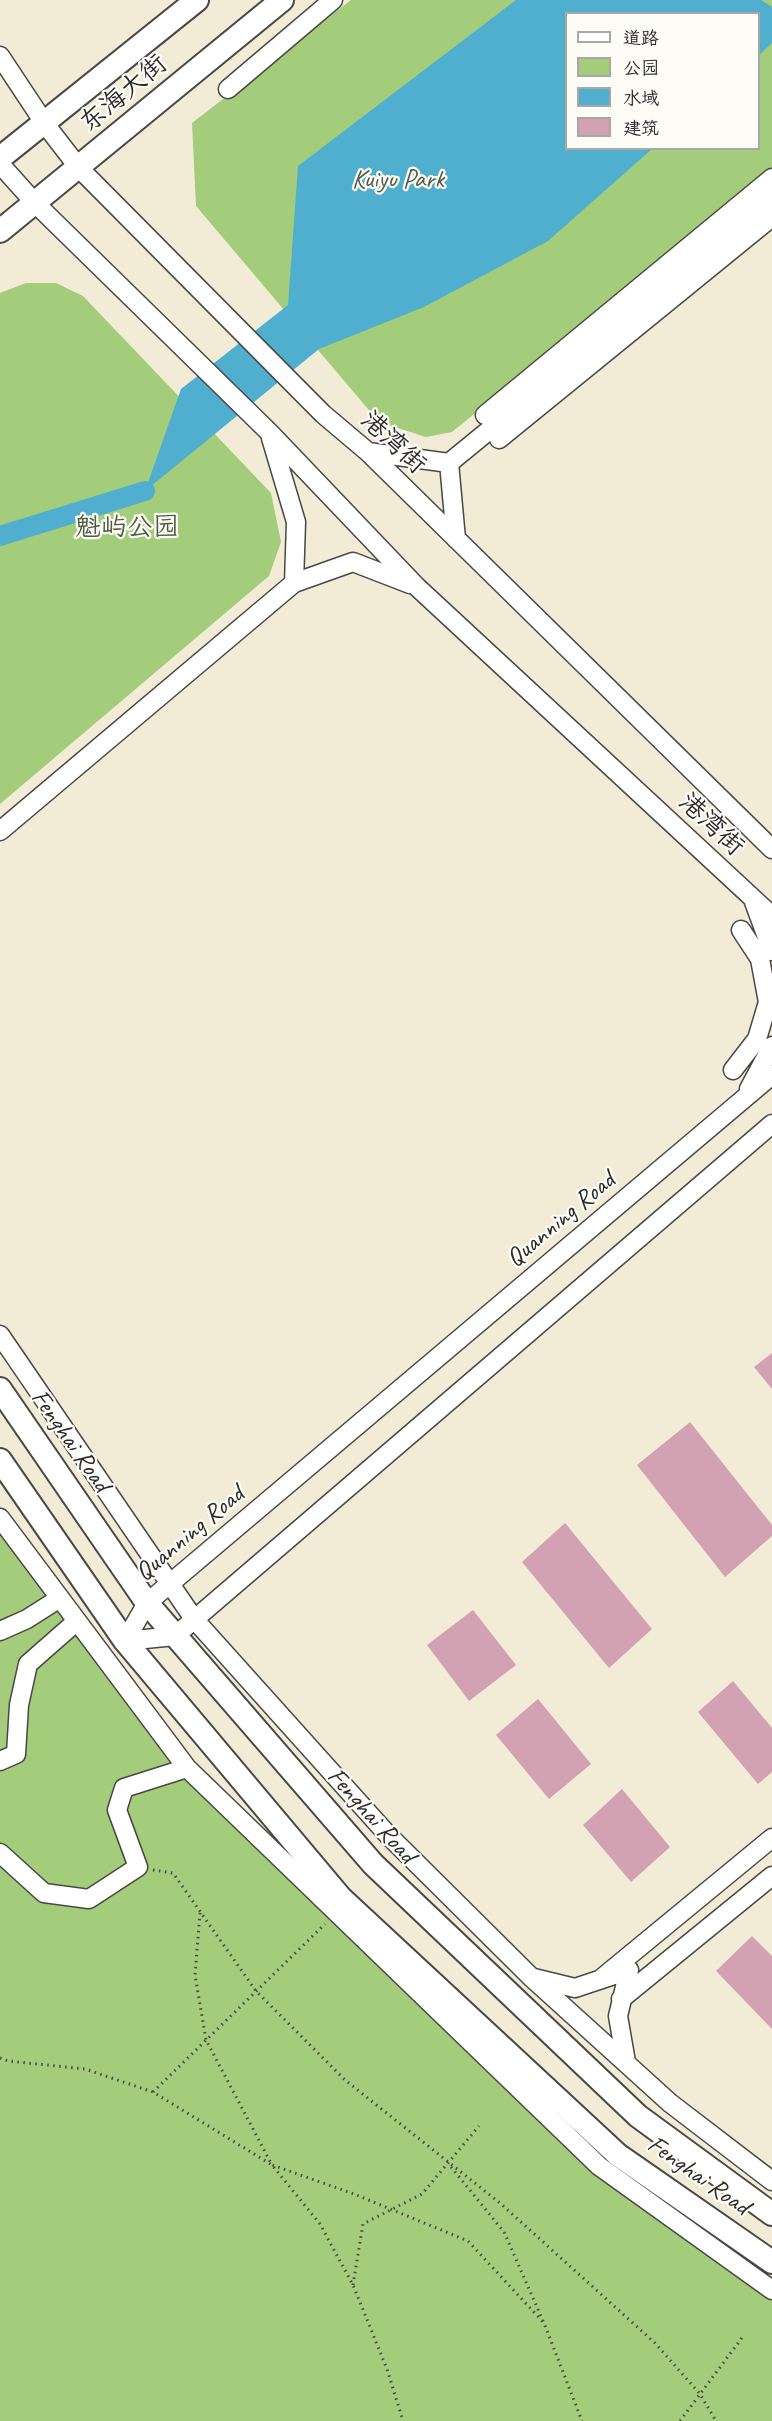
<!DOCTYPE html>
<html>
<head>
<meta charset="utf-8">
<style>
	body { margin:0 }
	#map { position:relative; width:772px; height:2421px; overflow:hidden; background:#f2ecd6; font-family:Caveat,"LXGW WenKai TC",sans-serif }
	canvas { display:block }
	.legend { position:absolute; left:565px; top:12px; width:195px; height:138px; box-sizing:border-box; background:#fdfcf7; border:2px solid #a9a8a5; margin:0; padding:8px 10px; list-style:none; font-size:18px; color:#2b2b2b }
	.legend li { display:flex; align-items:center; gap:12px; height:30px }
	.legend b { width:30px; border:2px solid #a9a8a5 }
</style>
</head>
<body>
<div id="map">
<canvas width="772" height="2421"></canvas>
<ul class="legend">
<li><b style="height:8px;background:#fff"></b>道路</li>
<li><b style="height:16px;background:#a3cd7a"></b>公园</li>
<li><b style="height:16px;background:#50afcf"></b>水域</li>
<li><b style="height:16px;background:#d2a2b3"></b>建筑</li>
</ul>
</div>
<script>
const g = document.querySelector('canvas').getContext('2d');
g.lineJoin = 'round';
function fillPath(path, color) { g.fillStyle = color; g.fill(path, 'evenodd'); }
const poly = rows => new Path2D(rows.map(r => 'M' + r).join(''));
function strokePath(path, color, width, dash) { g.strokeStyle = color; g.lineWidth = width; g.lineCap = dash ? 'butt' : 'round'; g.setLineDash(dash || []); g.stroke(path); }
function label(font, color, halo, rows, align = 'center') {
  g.font = font + ' Caveat,"LXGW WenKai TC",sans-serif'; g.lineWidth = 4.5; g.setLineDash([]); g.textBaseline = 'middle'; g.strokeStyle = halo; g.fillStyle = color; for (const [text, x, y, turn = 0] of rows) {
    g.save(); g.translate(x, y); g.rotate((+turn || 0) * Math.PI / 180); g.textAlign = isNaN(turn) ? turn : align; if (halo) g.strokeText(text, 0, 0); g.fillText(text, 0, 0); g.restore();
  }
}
const green = poly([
	[351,0,772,0,772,171,452,432,426,437,379,422,196,206,192,123],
	[566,14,758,14,758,148,566,148],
	[26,283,56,283,83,296,271,493,281,542,269,576,0,804,0,293],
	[0,1518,187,1768,599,2166,772,2290,772,2421,0,2421]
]);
const water = poly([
	[516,0,761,0,772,7,772,43,759,55,758,14,566,14,566,148,652,149,548,241,424,307,319,349,145,491,181,389,288,305,298,166]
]);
const canal = poly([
	[0,536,145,491]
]);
const building = poly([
	[772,1353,772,1389,754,1367],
	[690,1422,772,1525,772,1536,725,1577,637,1465],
	[565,1523,652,1629,609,1668,522,1562],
	[473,1610,516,1665,469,1701,427,1645],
	[733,1681,772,1728,772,1772,758,1784,698,1712],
	[538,1699,591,1764,549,1799,496,1735],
	[622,1789,670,1847,631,1882,583,1825],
	[752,1936,772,1956,772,2029,716,1971]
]);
const path = poly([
	[153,1870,173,1873,256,1991,345,2080,500,2203,655,2343,700,2394,716,2421],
	[200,1913,195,1975,206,2040,272,2165,354,2194,468,2241,544,2323],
	[0,2058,8,2061,85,2069,153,2092,272,2165,320,2224,353,2285,387,2369,403,2421],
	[153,2092,325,1924],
	[451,2167,504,2232,544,2323,582,2421],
	[353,2285,363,2224,422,2194,479,2126],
	[680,2421,744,2335]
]);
const minor = poly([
	[0,56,45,124,79,168,323,414,368,452,772,849],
	[228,89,333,0],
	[0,164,35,203,270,433,416,586,772,916],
	[485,415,772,178],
	[271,438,296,522,294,583,353,562,410,584],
	[499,439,772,217],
	[368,452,449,463,456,539],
	[449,463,772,199],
	[0,831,294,583],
	[754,902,772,951],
	[733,1070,757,1039,768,1002,760,959,741,930],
	[749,1089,772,1046],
	[0,1335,194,1619,388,1835,532,1978,670,2103,772,2181],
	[0,1518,187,1768,599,2166,772,2290],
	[0,1631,27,1619,60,1598],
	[125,1641,147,1603,772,1075],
	[125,1641,175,1636,772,1124],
	[0,1761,16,1754,19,1705,28,1664,77,1621],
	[0,1853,44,1893,89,1899,138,1867,117,1810,124,1788,187,1768],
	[534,1978,575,1988,629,1970,618,2016,626,2062],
	[602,1978,772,1838],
	[621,1999,772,1876]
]);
const major = poly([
	[0,158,197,0],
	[0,231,282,0],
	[0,1389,147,1603,373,1864,638,2116,772,2214],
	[0,1460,125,1641,341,1898,618,2155,772,2262]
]);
const streetNames = [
	["东海大街",124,94,-40],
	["港湾街",393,443,43],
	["港湾街",711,825,43],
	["Quanning Road",561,1220,-40],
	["Fenghai Road",70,1441,55],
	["Quanning Road",190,1534,-40],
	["Fenghai Road",371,1816,48],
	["Fenghai Road",698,2176,35]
];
const parkNames = [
	["Kuiyu Park",398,180],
	["魁屿公园",127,528]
];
fillPath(green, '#a3cd7a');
fillPath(water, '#50afcf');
strokePath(canal, '#50afcf', 20);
fillPath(building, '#d2a2b3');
strokePath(minor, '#494845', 21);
strokePath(major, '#494845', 26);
strokePath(path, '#494845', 3, [1.5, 4.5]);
strokePath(minor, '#fff', 18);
strokePath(major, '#fff', 22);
label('26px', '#2b2b2b', '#fdfcf7', streetNames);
label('26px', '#4f5c43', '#fdfcf7', parkNames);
</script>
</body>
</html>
